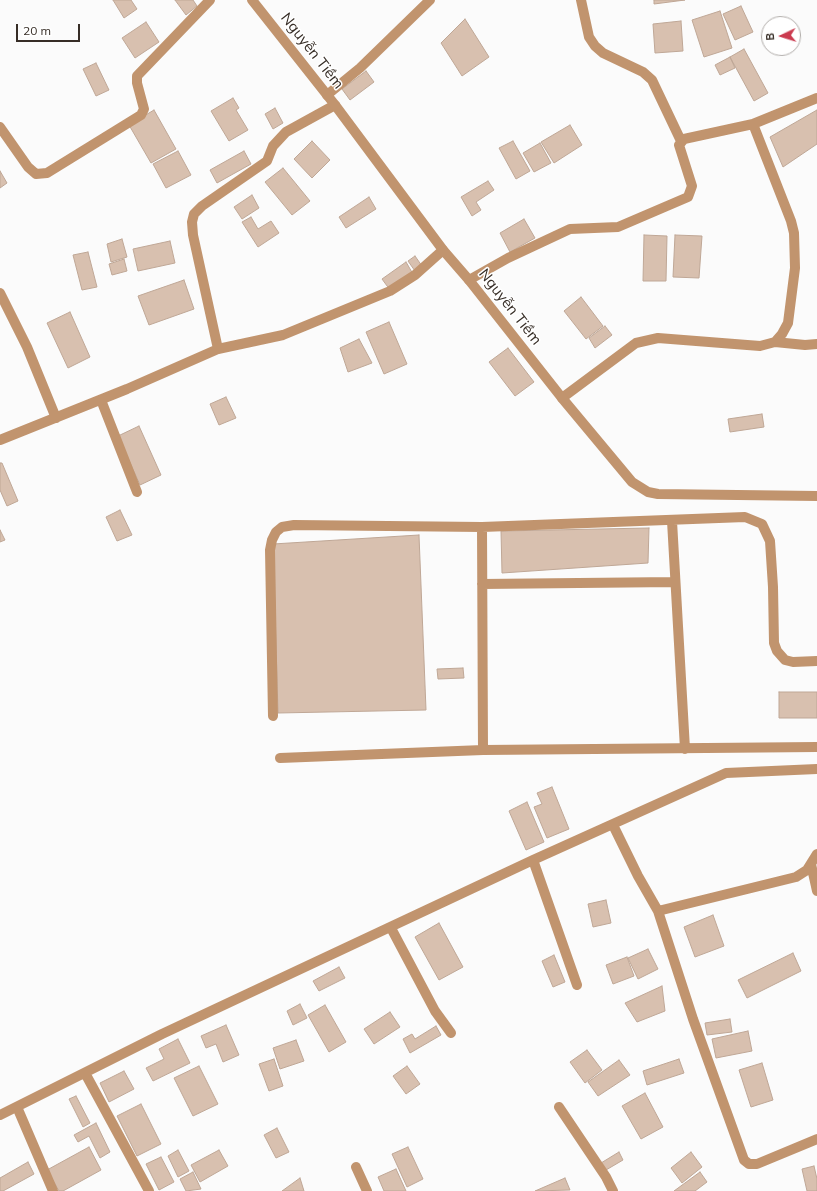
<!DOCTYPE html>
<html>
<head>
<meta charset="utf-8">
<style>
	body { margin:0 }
	#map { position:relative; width:817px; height:1191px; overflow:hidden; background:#fbfbfb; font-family:Mulish,sans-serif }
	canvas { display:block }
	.north { position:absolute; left:761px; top:16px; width:40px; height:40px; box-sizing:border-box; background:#fff; border:1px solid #afaba8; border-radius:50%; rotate:266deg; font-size:11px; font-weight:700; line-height:16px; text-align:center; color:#362d26 }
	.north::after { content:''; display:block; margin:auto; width:14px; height:18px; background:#cb3b4f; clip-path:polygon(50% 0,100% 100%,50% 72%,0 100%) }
	.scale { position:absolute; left:16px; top:24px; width:64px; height:18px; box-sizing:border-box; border:2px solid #362d26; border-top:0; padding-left:5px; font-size:12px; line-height:14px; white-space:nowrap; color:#362d26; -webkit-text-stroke:3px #fff; paint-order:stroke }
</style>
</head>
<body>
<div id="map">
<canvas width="817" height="1191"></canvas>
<div class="north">B</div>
<div class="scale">20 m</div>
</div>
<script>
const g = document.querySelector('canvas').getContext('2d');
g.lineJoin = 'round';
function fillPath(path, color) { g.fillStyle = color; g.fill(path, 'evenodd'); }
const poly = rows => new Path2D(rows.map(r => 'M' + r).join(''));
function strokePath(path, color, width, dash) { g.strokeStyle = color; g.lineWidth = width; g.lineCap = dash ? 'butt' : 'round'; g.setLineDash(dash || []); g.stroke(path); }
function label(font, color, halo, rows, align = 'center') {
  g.font = font + ' Mulish,sans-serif'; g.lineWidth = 3; g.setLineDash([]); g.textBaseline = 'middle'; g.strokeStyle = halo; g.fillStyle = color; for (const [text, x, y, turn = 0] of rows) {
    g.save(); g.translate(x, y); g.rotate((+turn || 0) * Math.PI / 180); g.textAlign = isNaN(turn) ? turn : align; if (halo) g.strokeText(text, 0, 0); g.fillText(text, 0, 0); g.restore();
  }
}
const building = poly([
	[113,0,131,0,137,9,124,18,113,0],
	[175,0,193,0,197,6,186,15,175,0],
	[654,0,685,0,654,4,654,0],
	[741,6,753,32,735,40,723,14,741,6],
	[720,11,732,48,704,57,692,20,720,11],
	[465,19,489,57,462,76,441,43,465,19],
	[681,21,683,51,655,53,653,24,681,21],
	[146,22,159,42,135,58,122,38,146,22],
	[744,49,768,93,754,101,730,57,744,49],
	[730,57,735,68,720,75,715,65,730,57],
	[96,63,109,90,96,96,83,69,96,63],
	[366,71,374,82,350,100,342,89,366,71],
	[233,98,239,108,236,110,248,130,229,141,211,111,233,98],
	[275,108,283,123,273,129,265,114,275,108],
	[154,110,176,149,151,163,129,125,154,110],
	[817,110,817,144,783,167,770,137,817,110],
	[570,125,582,145,554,163,541,142,570,125],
	[312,141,330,160,312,178,294,159,312,141],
	[513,141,530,171,516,179,499,148,513,141],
	[540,143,551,163,534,172,523,153,540,143],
	[178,151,191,175,166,188,153,164,178,151],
	[244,151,251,164,217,183,210,170,244,151],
	[283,168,310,201,292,215,265,182,283,168],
	[0,171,7,183,0,188,0,171],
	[488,181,494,190,476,202,481,210,472,216,461,197,488,181],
	[252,195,259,208,242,219,234,207,252,195],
	[369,197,376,209,346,228,339,217,369,197],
	[251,217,258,229,271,221,279,233,258,247,242,222,251,217],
	[524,219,535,238,510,252,500,233,524,219],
	[644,235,667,236,666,281,643,281,644,235],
	[675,235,702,236,699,278,673,277,675,235],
	[122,239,127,257,111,262,107,244,122,239],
	[170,241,175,263,138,271,133,249,170,241],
	[88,252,97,287,82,290,73,255,88,252],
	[415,256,422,266,415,271,408,261,415,256],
	[124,259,127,271,112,275,109,264,124,259],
	[406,262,413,274,390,290,382,279,406,262],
	[184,280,194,309,149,325,138,296,184,280],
	[581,297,603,326,586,339,564,311,581,297],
	[70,312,90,357,68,368,47,323,70,312],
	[389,322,407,364,384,374,366,332,389,322],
	[605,326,612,335,595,348,589,338,605,326],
	[359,339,372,363,348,372,340,348,359,339],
	[508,348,534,382,515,396,489,362,508,348],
	[226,397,236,418,219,425,210,404,226,397],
	[762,414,764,427,730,432,728,419,762,414],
	[139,426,161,475,140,485,118,436,139,426],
	[0,463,2,463,18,501,7,506,0,490,0,463],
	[120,510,132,535,117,541,106,517,120,510],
	[649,528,648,563,502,573,501,531,649,528],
	[0,530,5,540,0,542,0,530],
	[419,535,426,710,278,713,273,544,419,535],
	[463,668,464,678,438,679,437,669,463,668],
	[779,692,817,692,817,718,779,718,779,692],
	[552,787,569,829,547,838,534,807,542,804,537,793,552,787],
	[527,802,544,842,526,850,509,811,527,802],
	[606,900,611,923,593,927,588,904,606,900],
	[713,915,724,946,695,957,684,927,713,915],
	[439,923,463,967,439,980,415,937,439,923],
	[648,949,658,969,638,979,628,958,648,949],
	[793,953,801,971,747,998,738,980,793,953],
	[554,955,565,982,553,987,542,961,554,955],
	[627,957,634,976,613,984,606,965,627,957],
	[339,967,345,978,319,991,313,981,339,967],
	[662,986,665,1011,637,1022,625,1003,662,986],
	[300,1004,307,1018,293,1025,287,1011,300,1004],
	[325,1005,346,1042,329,1052,308,1015,325,1005],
	[390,1012,400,1027,374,1044,364,1029,390,1012],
	[730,1019,732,1032,707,1035,705,1023,730,1019],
	[226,1025,239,1055,223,1062,216,1044,206,1048,201,1036,226,1025],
	[436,1026,441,1035,410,1053,403,1039,412,1034,415,1039,436,1026],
	[748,1031,752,1051,716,1058,712,1039,748,1031],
	[178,1039,190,1063,153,1081,146,1068,164,1059,159,1049,178,1039],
	[296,1040,304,1061,280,1069,273,1048,296,1040],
	[587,1050,602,1070,585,1083,570,1062,587,1050],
	[274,1059,283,1086,269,1091,259,1064,274,1059],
	[679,1059,684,1073,647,1085,643,1071,679,1059],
	[619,1060,630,1075,598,1096,588,1082,619,1060],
	[762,1063,773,1100,751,1107,739,1070,762,1063],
	[199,1066,218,1104,193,1116,174,1078,199,1066],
	[407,1066,420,1084,406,1094,393,1076,407,1066],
	[124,1071,134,1089,109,1102,100,1083,124,1071],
	[645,1093,663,1127,641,1139,622,1106,645,1093],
	[76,1096,90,1123,83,1127,69,1099,76,1096],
	[141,1104,161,1144,137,1156,117,1116,141,1104],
	[96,1123,110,1152,100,1158,89,1136,78,1142,74,1135,96,1123],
	[277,1128,289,1152,276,1158,264,1135,277,1128],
	[89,1147,101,1170,63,1191,59,1191,47,1170,89,1147],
	[408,1147,423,1179,407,1187,392,1154,408,1147],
	[178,1150,189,1171,178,1177,168,1156,178,1150],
	[219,1150,228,1166,200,1182,191,1165,219,1150],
	[619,1152,623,1160,606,1170,601,1163,619,1152],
	[691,1152,702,1167,682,1183,671,1168,691,1152],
	[161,1157,174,1182,159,1190,146,1164,161,1157],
	[28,1162,34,1174,3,1191,0,1191,0,1178,28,1162],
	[814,1166,817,1179,817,1191,807,1191,802,1169,814,1166],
	[396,1169,406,1191,384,1191,378,1177,396,1169],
	[193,1172,201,1189,186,1191,180,1179,193,1172],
	[700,1172,707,1182,695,1191,674,1191,700,1172],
	[300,1178,304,1191,282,1191,300,1178],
	[565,1178,570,1190,535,1191,565,1178]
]);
const service = poly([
	[101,400,137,492],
	[672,521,685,749],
	[482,527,483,750],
	[482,584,675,582],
	[273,716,270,550,272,540,276,532,282,527,294,525,482,527,745,517,762,524,770,541,773,587,774,643,777,651,785,660,793,662,817,661],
	[280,758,483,750,817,747]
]);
const minor = poly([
	[581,0,589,37,595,46,603,53,643,72,652,80,681,141],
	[327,95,360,68,430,0],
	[0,127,28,167,36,174,47,173,141,115,144,109,137,83,137,76,210,0],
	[469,280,508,258,570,229,618,227,688,197,692,186,679,145,684,139,753,124,817,98],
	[0,293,27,347,56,418],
	[775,342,805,345,817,344],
	[218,349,193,235,192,222,194,214,202,206,267,161,273,146,286,132,335,105],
	[562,398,636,343,658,338,760,346,775,342,782,334,788,323,795,268,794,233,791,221,753,124],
	[0,440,127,389,218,349,283,335,390,291,415,275,443,250],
	[613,825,638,876,658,911,693,1019,744,1160,749,1164,757,1164,817,1139],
	[533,860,577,985],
	[811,864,817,891],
	[658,911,796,877,807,870,817,854],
	[391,928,435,1011,451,1033],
	[85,1073,149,1191],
	[17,1107,53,1191],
	[559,1107,606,1177,613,1191],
	[0,1115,162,1034,533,860,726,773,817,769],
	[356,1167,367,1191]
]);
const tertiary = poly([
	[252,0,335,105,443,250,469,280,562,398,632,482,648,492,658,494,817,496]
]);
const streetNames = [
	["Nguyễn Tiềm",312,51,52],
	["Nguyễn Tiềm",510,307,52]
];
fillPath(building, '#d8c0af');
strokePath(building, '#bfa796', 1);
strokePath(service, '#c1946e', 10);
strokePath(minor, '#c1946e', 10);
strokePath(tertiary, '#c1946e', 10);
label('15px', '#362d26', '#fff', streetNames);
</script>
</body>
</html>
